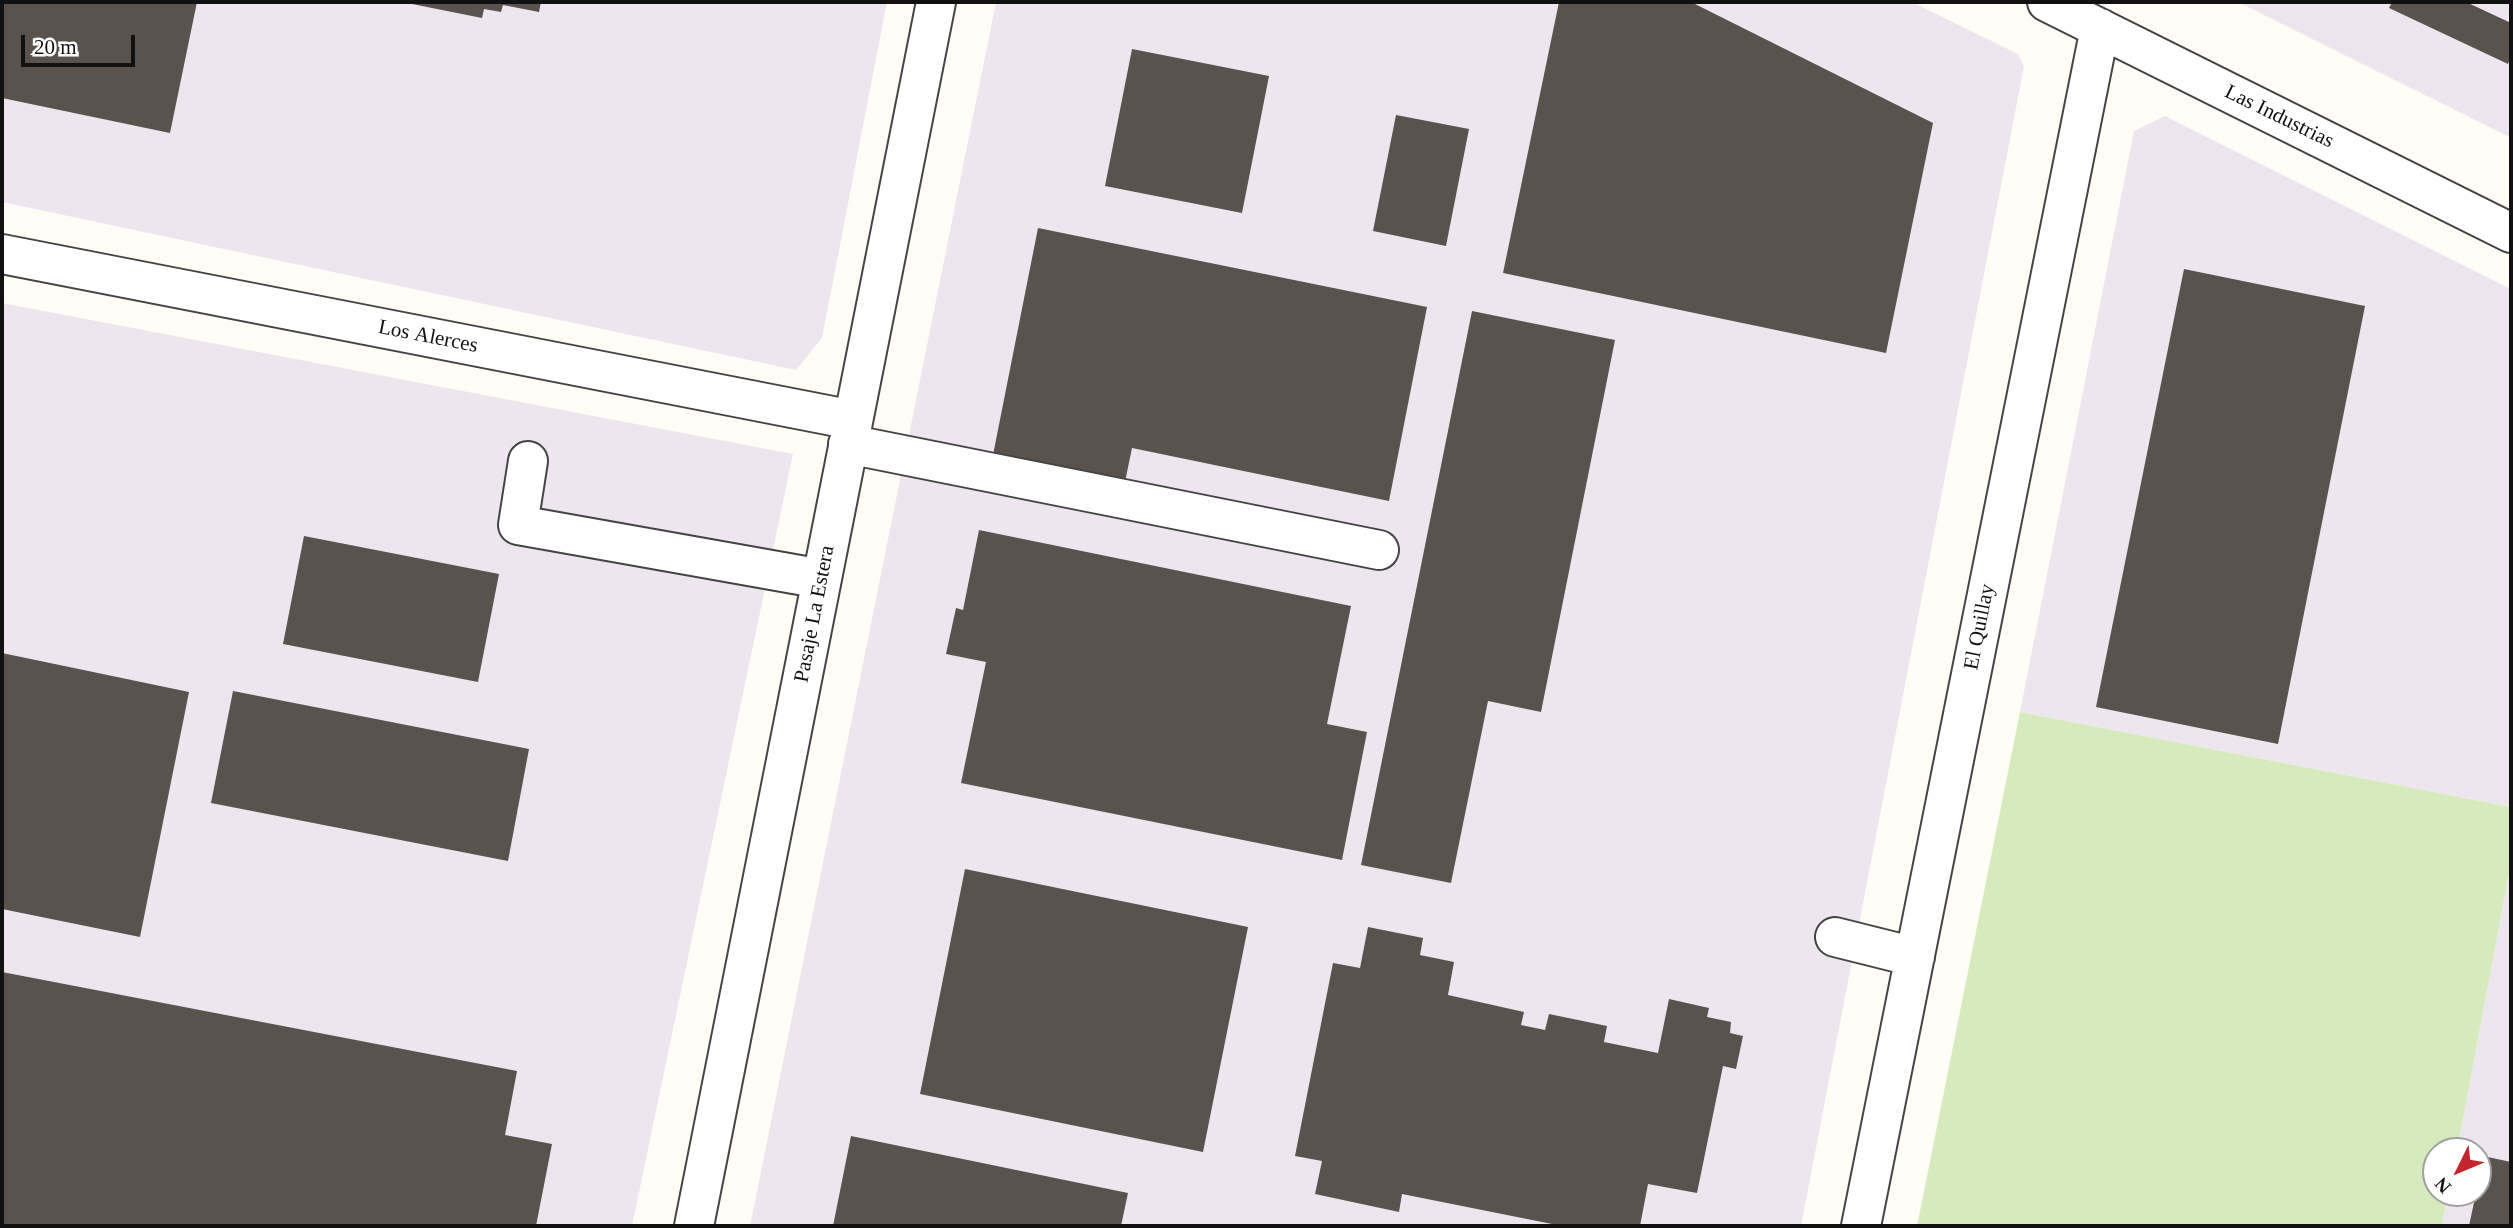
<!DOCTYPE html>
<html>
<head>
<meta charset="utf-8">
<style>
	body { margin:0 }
	#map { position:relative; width:2513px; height:1228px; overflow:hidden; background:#fffdf5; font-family:"Times New Roman",serif }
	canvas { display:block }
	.frame { position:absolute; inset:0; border:4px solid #111; pointer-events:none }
	.north { position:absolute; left:2422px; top:1137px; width:70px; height:70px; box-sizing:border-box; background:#fff; border:2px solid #a0a0a0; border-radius:50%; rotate:227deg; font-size:19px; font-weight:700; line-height:28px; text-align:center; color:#111 }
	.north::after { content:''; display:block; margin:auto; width:24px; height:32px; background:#c4262e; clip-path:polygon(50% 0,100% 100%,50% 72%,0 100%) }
	.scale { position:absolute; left:21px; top:35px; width:114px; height:32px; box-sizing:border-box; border:4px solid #111; border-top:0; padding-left:9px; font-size:21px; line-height:24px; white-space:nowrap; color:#111; -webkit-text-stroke:5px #fff; paint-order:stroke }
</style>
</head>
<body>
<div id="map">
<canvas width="2513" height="1228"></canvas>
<div class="frame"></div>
<div class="north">N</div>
<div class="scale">20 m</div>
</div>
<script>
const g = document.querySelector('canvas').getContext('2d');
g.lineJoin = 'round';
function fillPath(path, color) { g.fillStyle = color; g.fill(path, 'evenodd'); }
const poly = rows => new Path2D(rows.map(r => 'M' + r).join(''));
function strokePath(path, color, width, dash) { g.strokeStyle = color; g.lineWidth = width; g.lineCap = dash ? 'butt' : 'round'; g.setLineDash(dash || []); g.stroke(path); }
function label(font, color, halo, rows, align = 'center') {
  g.font = font + ' "Times New Roman",serif'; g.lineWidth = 7; g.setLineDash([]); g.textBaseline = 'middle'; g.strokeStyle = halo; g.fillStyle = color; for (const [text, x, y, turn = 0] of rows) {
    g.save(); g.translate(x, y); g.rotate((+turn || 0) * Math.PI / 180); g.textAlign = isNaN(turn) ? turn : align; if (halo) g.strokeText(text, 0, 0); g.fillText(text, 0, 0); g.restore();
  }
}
const industrial = poly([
	[2,2,887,2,822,338,796,370,2,202],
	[996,2,1912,2,2018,54,2024,66,1801,1226,750,1226],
	[2238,2,2511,2,2511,138],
	[2165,116,2511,289,2511,807,2020,712,2134,131],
	[2,303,793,454,632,1226,2,1226],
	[2511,863,2511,1226,2442,1226,2448,1193,2478,1193,2478,1151,2457,1151]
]);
const green = poly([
	[2020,712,2511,807,2511,863,2457,1151,2436,1151,2436,1193,2448,1193,2442,1226,1917,1226]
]);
const building = poly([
	[2,2,197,2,170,133,2,98],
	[402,2,541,2,539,12,503,5,501,12,484,9,482,18],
	[1559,2,1691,2,1933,123,1886,353,1503,273],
	[2392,2,2466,2,2511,23,2511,57,2508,64,2389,8],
	[1132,49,1269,76,1242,213,1105,186],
	[1396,115,1469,129,1446,246,1373,231],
	[1038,228,1427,307,1389,501,1132,448,1125,482,993,455],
	[2184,269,2365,306,2278,744,2096,707],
	[1472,311,1615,340,1541,712,1488,701,1451,883,1361,865],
	[979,530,1351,606,1327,724,1367,732,1342,860,961,783,986,662,946,654,956,608,963,610],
	[304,536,499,574,478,682,283,644],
	[2,653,189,692,140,937,2,909],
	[233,691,529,749,508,861,211,803],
	[965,869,1248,927,1203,1152,920,1094],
	[1368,927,1423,938,1420,955,1454,962,1448,995,1524,1012,1521,1025,1545,1030,1549,1014,1607,1026,1604,1042,1658,1053,1669,999,1709,1008,1707,1017,1731,1022,1730,1033,1743,1036,1736,1069,1723,1066,1697,1193,1648,1184,1640,1226,1562,1226,1402,1194,1399,1212,1315,1194,1322,1161,1295,1156,1333,963,1360,968],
	[2,972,517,1071,505,1135,552,1144,536,1226,2,1225],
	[851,1136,1128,1193,1121,1226,833,1226],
	[2483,1156,2511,1162,2511,1226,2469,1226,2476,1193,2478,1193]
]);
const minor = poly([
	[2047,2,2511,233],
	[2,254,853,420],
	[848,444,1379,550],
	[528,461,518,525,822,579],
	[1835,937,1915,957],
	[694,1226,936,2],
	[1861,1226,2100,28]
]);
const streetNames = [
	["Las Industrias",2279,117,26],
	["Los Alerces",428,337,11],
	["Pasaje La Estera",815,614,-79],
	["El Quillay",1980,627,-79]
];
fillPath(industrial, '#eee6ef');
fillPath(green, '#d5ebbd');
fillPath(building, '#5a524d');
strokePath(minor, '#444', 42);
strokePath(minor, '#fff', 38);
label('21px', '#111', '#fff', streetNames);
</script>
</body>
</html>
